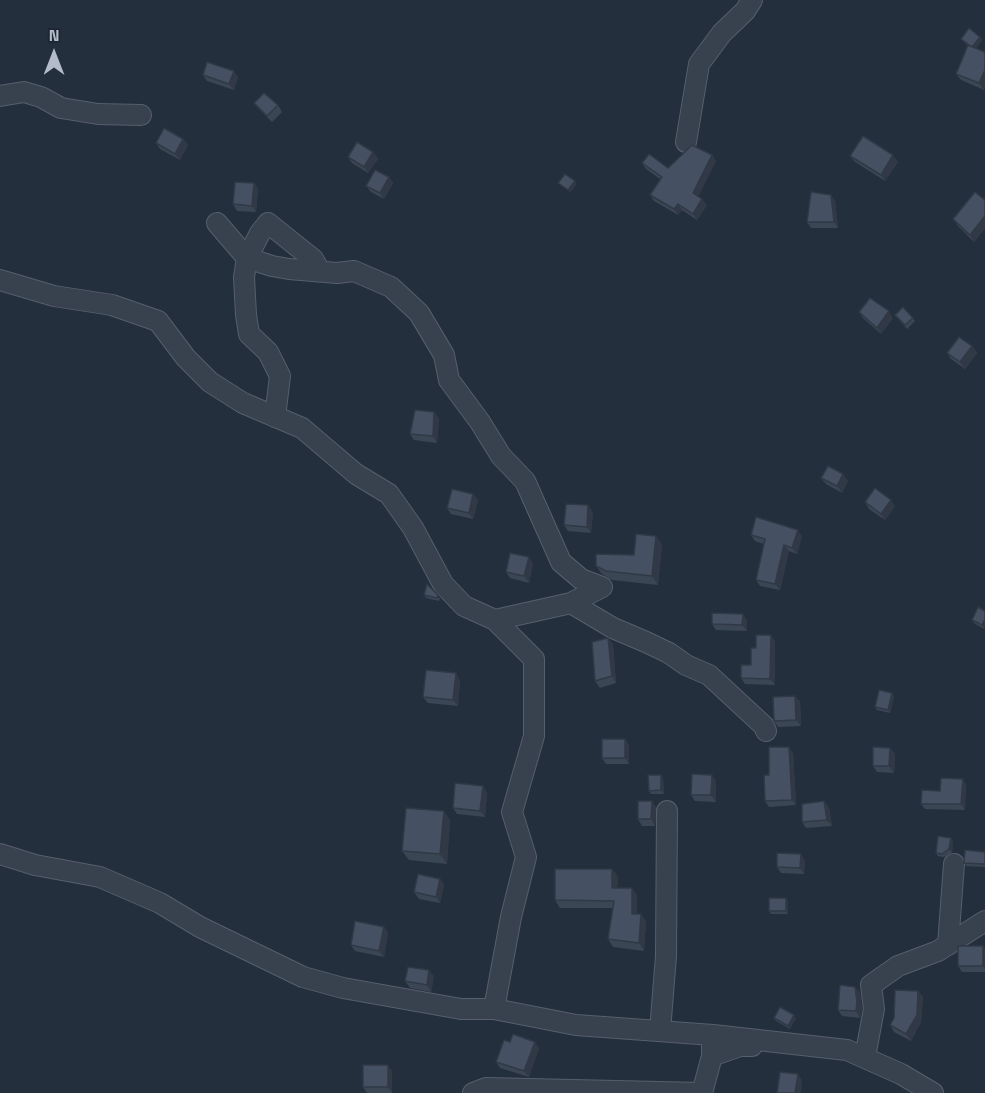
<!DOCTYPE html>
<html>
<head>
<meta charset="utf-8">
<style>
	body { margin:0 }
	#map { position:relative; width:985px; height:1093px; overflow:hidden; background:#242f3e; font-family:"Space Grotesk",sans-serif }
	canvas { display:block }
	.north { position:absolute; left:24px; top:24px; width:60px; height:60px; -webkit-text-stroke:4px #1d2633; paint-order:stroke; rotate:0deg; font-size:16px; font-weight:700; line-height:24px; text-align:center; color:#b4bcc9 }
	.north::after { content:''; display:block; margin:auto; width:21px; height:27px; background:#b4bcc9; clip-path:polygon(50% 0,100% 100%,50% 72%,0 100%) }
</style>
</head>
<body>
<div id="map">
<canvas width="985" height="1093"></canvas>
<div class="north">N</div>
</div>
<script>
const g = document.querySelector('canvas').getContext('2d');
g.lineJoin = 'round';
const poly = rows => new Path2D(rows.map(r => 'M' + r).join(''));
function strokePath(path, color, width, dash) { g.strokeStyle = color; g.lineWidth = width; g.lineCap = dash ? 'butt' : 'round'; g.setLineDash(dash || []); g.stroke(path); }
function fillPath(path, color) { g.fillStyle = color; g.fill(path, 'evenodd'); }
const minor = poly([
	[0,96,24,92,41,97,61,108,98,114,141,115],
	[686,142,699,64,722,33,745,11,752,0],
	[217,223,247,258,272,266,289,269,337,273,354,271,391,287,419,313,444,355,449,380,480,422,501,456,525,481,561,562,581,579,602,587,571,603],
	[0,280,54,296,112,305,158,321,186,358,210,382,243,403,302,428,356,474,389,494,413,528,443,584,464,606,495,620,571,603,613,628,646,642,669,653,686,665,709,675,764,726,766,731],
	[275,417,280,376,268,352,249,334,246,315,244,277,247,258,260,233,268,223,313,259,320,271],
	[0,854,35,865,100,877,160,903,200,927,303,977,343,988,461,1009,494,1009,576,1025,713,1035,847,1050,901,1074,933,1093],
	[948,945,954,864],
	[494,1009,511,917,526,857,512,812,534,736,534,659,495,620],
	[660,1031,666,956,667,811],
	[712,1056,740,1046,752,1046],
	[865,1057,874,1009,871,985,898,966,938,951,985,921],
	[473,1093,486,1088,702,1093],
	[702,1093,712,1056,712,1043]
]);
const wall = poly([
	[980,37,982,40,976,48,985,52,985,86,984,90,961,80,956,74,968,46,961,39],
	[203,75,238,77,234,90,207,81],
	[254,103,278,105,282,112,272,122,259,109],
	[183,139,188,145,180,160,160,149,156,143],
	[373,152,378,159,368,173,352,163,348,157],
	[712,155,716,161,698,197,707,205,697,220,682,210,678,215,654,201,650,195,660,179,646,169,642,163,668,168],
	[850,156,898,162,885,181,855,162],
	[389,177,393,183,384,199,371,192,366,186],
	[254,183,258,189,256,212,237,211,233,204],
	[985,200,985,228,974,242,958,226,953,219],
	[835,201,838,228,811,228,807,222],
	[859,312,893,318,881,334,863,318],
	[895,315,913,318,915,321,907,329],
	[972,346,977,353,965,369,951,359,947,353],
	[439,418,437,443,414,440,410,434],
	[821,478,848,481,842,493,826,484],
	[473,494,478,500,473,519,451,514,447,508],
	[865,502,895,506,885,520,869,509],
	[593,512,591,533,568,531,564,525],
	[751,535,802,536,797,554,789,551,780,590,760,586,756,580,764,544,755,541],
	[656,536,662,545,658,585,612,580,602,574,596,566,634,555],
	[533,563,529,583,510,578,506,572],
	[424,595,440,598,439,601,426,598],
	[985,611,985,627,984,629,974,623,972,620],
	[747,620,747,631,716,630,712,624],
	[775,641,775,685,745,684,741,678,751,665,756,648],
	[613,644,616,683,600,688,595,681],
	[460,680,458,706,428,703,423,697],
	[795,696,800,702,801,726,778,727,774,721],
	[894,696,890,713,877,710,875,707],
	[625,739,629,745,629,764,606,764,602,758],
	[890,748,895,754,894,773,877,772,873,766],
	[793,753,796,805,769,807,765,801,769,775],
	[663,778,664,794,651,794,649,791],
	[716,781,716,802,695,801,691,795],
	[966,785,965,810,925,809,921,804,940,791],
	[483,786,487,793,485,817,457,814,453,808],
	[824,801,829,808,832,826,806,828,802,822],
	[656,807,655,826,642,826,638,819],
	[450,820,447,864,409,860,402,851],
	[953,841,952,853,944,857,938,856,936,853],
	[985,852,985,867,966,866,964,863],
	[805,861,804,874,781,873,777,867],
	[612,869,618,877,617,888,637,895,637,914,641,914,646,922,644,951,613,947,608,939,613,908,560,908,555,900],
	[440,879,444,885,440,903,419,899,414,892],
	[788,901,788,914,771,914,769,911],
	[384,927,388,933,384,957,355,951,351,945],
	[983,946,985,949,985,972,962,972,958,966],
	[434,976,431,992,410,988,405,981],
	[855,987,860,993,862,1009,860,1018,842,1016,838,1010],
	[918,991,923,997,921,1022,911,1041,894,1032,890,1025],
	[774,1018,796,1018,790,1029,776,1021],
	[510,1042,539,1048,529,1077,500,1068,496,1062],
	[392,1071,392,1093,367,1093,363,1087]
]);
const shadedWall = poly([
	[980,37,982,40,974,51,972,47],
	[985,70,985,86,984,90,979,83],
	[234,71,238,77,234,90,229,84],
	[183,139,188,145,180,160,175,154],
	[373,152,378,159,368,173,364,167],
	[712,155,716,161,697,199,693,193],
	[893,155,898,162,885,181,881,175],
	[389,177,393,183,384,199,380,193],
	[575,181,577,184,570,193,568,190],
	[254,183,258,189,256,212,252,206],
	[831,195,835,201,838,228,834,222],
	[702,199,707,205,697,220,693,214],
	[678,204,682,210,678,215,674,209],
	[985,216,985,228,974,242,970,235],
	[889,311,893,318,881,334,877,328],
	[972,346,977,353,965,369,960,362],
	[434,412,439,418,437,443,433,436],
	[843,474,848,481,842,493,837,486],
	[473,494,478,500,473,519,469,513],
	[891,500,895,506,885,520,881,514],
	[588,505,593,512,591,533,587,527],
	[798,530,802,536,797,554,792,548],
	[656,536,662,545,658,585,652,576],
	[784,545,789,551,780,590,775,584],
	[529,557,533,563,529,583,524,576],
	[743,614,747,620,747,631,742,625],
	[985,619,985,627,984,629,982,625],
	[771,635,775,641,775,685,770,679],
	[608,638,613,644,616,683,612,676],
	[456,673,460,680,458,706,453,700],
	[892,693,894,696,890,713,888,710],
	[795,696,800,702,801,726,796,720],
	[625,739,629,745,629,764,625,758],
	[789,747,793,753,796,805,792,800],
	[890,748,895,754,894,773,889,766],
	[661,775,663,778,664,794,661,790],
	[712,775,716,781,716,802,711,795],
	[963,779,966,785,965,810,961,804],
	[483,786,487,793,485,817,480,811],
	[652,801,656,807,655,826,651,819],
	[824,801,829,808,832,826,827,820],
	[444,811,450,820,447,864,440,854],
	[951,838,953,841,952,853,949,849],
	[801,854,805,861,804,874,800,868],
	[612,869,618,877,617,895,612,888],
	[440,879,444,885,440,903,436,897],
	[632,888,637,895,637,922,632,914],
	[786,898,788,901,788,914,786,911],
	[641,914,646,922,644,951,639,943],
	[384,927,388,933,384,957,379,951],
	[983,946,985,949,985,969,983,966],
	[429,970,434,976,431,992,427,985],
	[855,987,860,993,862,1009,860,1018,856,1011],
	[918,991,923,997,921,1022,911,1041,906,1034],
	[794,1015,796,1018,790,1029,788,1026],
	[535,1042,539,1048,529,1077,524,1071],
	[388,1065,392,1071,392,1093,388,1087],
	[798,1074,802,1080,801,1093,795,1093]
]);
const building = poly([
	[969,28,980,37,972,47,961,39,969,28],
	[968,45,985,52,985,70,979,83,956,74,968,45],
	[207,62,234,71,229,84,203,75,207,62],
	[264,93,278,105,267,116,254,103,264,93],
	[164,128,183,139,175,154,156,143,164,128],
	[863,136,893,155,881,175,850,156,863,136],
	[357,142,373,152,364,167,348,157,357,142],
	[692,145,712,155,693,193,702,199,693,214,678,204,674,209,650,195,662,177,642,163,649,154,668,168,692,145],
	[375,170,389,177,380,193,366,186,375,170],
	[565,174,575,181,568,190,558,183,565,174],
	[235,182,254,183,252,206,233,204,235,182],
	[811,192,831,195,834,222,807,222,811,192],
	[975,192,985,200,985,216,970,235,953,219,975,192],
	[870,298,889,311,877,328,859,312,870,298],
	[903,307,913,318,905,325,895,315,903,307],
	[959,337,972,346,960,362,947,353,959,337],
	[415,410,434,412,433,436,410,434,415,410],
	[828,466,843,474,837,486,821,478,828,466],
	[875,488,891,500,881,514,865,502,875,488],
	[452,489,473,494,469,513,447,508,452,489],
	[566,504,588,505,587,527,564,525,566,504],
	[756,517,798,530,792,548,784,545,775,584,756,580,765,539,751,535,756,517],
	[636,534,656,536,652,576,606,571,596,566,596,554,634,555,636,534],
	[510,553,529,557,524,576,506,572,510,553],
	[427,584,438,595,437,598,424,595,427,584],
	[978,607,985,611,985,619,982,625,972,620,978,607],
	[712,613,743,614,742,625,712,624,712,613],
	[756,635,771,635,770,679,741,678,741,665,751,665,751,648,756,648,756,635],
	[608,638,612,676,595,681,592,642,608,638],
	[426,670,456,673,453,700,423,697,426,670],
	[879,690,892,693,888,710,875,707,879,690],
	[795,696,796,720,774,721,773,697,795,696],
	[602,739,625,739,625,758,602,758,602,739],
	[769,747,789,747,792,800,765,801,764,775,769,775,769,747],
	[873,747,890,748,889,766,873,766,873,747],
	[692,774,712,775,711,795,691,795,692,774],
	[648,775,661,775,661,790,649,791,648,775],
	[941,778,963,779,961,804,921,804,922,790,940,791,941,778],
	[455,783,483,786,480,811,453,808,455,783],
	[638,801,652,801,651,819,638,819,638,801],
	[824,801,827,820,802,822,802,804,824,801],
	[406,808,444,811,440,854,402,851,406,808],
	[938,836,951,838,949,849,942,854,936,853,938,836],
	[965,850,985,852,985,864,964,863,965,850],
	[777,853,801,854,800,868,777,867,777,853],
	[555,869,612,869,612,888,632,888,632,914,641,914,639,943,608,939,614,901,555,900,555,869],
	[418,874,440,879,436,897,414,892,418,874],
	[769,898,786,898,786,911,769,911,769,898],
	[355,921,384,927,379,951,351,945,355,921],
	[958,946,983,946,983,966,958,966,958,946],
	[408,967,429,970,427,985,405,981,408,967],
	[840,985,855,987,857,1002,856,1011,838,1010,840,985],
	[895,990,918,991,917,1015,906,1034,890,1025,894,1018,895,990],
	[780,1007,794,1015,788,1026,774,1018,780,1007],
	[513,1034,535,1042,524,1071,496,1062,504,1040,510,1042,513,1034],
	[363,1065,388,1065,388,1087,363,1087,363,1065],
	[780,1072,798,1074,795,1093,777,1093,780,1072]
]);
strokePath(minor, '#565f6c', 22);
strokePath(minor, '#38414e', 20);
fillPath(wall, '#3b4654');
fillPath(shadedWall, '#303945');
fillPath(building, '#455162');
strokePath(building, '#303945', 1.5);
</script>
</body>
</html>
